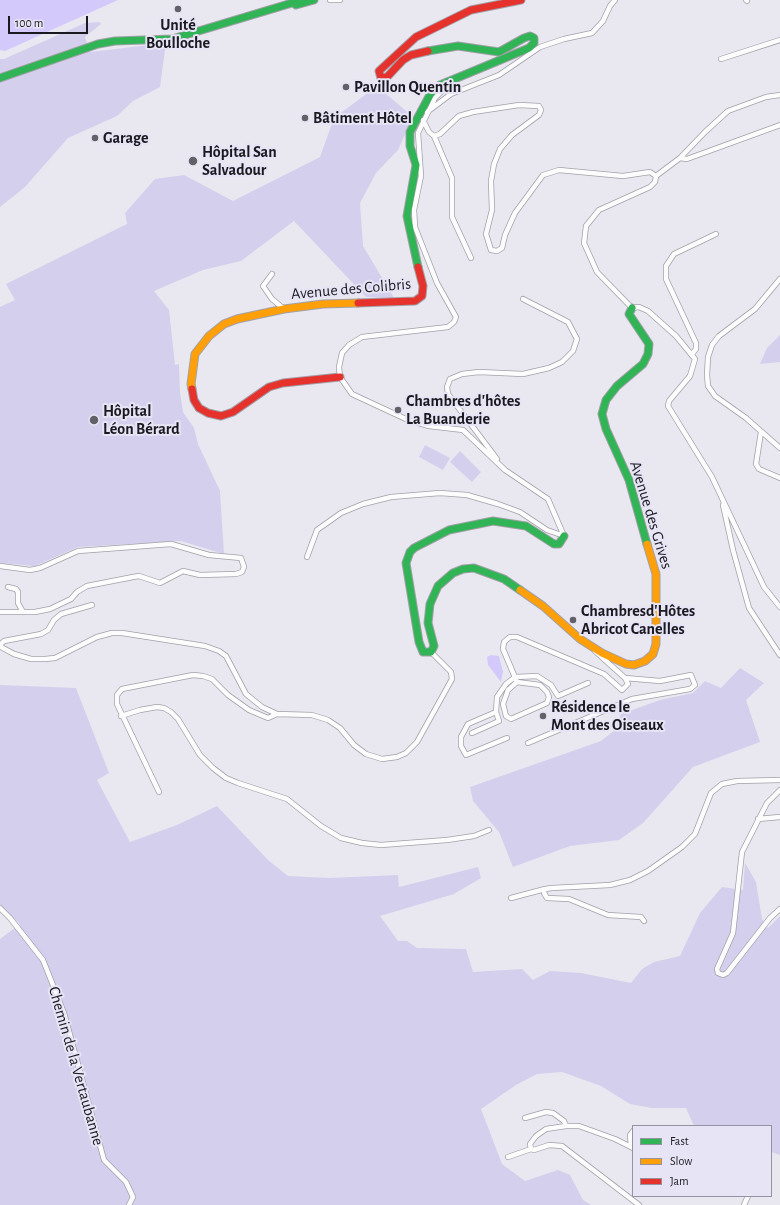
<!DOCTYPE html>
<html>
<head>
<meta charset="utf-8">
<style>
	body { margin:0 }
	#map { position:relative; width:780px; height:1205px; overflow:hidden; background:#e9e8f1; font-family:"Alegreya Sans",sans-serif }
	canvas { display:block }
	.legend { position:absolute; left:632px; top:1125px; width:140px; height:72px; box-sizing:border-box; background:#e6e4f5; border:1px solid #94939f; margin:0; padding:5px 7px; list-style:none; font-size:12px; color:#1a191f }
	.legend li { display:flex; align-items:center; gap:8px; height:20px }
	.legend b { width:20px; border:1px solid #94939f }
	.scale { position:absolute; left:8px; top:16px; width:80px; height:18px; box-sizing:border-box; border:2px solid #1a191f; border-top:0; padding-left:5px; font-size:12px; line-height:14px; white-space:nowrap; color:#1a191f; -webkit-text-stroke:3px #e6e4f5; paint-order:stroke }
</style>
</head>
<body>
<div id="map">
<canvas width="780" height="1205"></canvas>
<ul class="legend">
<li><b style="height:5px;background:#30b455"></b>Fast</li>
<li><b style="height:5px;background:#ff9f0a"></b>Slow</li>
<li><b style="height:5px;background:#e5322d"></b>Jam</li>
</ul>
<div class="scale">100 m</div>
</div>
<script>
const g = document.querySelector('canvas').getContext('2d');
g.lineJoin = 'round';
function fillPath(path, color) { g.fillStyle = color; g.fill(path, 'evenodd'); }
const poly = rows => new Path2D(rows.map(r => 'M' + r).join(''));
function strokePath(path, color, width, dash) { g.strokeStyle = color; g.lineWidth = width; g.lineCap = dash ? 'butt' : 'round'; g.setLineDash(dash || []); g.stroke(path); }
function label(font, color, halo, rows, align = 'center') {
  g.font = font + ' "Alegreya Sans",sans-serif'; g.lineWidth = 4; g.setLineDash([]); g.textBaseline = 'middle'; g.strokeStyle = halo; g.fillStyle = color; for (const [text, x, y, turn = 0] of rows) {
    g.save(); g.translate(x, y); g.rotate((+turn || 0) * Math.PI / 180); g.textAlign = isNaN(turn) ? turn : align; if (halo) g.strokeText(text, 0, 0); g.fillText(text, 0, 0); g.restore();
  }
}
const green = poly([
	[100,22,101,24,85,37,90,52,166,43,160,87,133,101,117,116,68,138,25,187,0,207,0,59,4,59,85,23],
	[377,86,413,117,398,150,376,173,360,203,363,246,394,298,366,297,294,221,241,261,203,270,154,291,169,310,175,365,179,364,180,392,183,412,194,428,198,444,220,491,224,554,181,541,78,547,35,566,0,563,0,307,15,300,6,284,127,224,125,213,155,179,184,175,233,201,320,157,334,118],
	[780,335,780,362,760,364,767,348],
	[425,445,450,458,443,470,419,457],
	[460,451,481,472,472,482,450,462],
	[740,668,764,683,746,700,760,742,693,767,643,823,619,840,570,846,513,867,499,832,473,801,470,787,601,741,615,730,621,714,660,700,693,693,705,681,721,688],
	[0,685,76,688,109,773,97,780,130,842,177,825,217,806,268,860,288,876,329,878,398,875,399,887,478,867,481,878,454,894,380,916,398,941,407,941,417,948,466,949,473,972,522,969,533,980,550,971,581,973,631,983,642,969,654,962,680,956,700,913,722,887,743,890,745,863,756,882,762,919,768,928,780,916,780,1155,771,1152,771,1126,694,1126,686,1108,652,1108,630,1104,601,1086,562,1072,537,1074,516,1085,481,1109,502,1164,525,1181,558,1170,570,1175,583,1200,591,1205,0,1205,0,939,20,924,0,906]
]);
const water = poly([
	[0,0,118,0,5,51,0,50],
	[491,655,499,656,503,672,501,682,488,665,487,657]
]);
const street = poly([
	[330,0,340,0],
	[746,0,747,1],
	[721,59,780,40],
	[451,82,435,98,418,133,421,176,414,210,415,227,437,283,456,317,454,322,448,327,362,337,349,345,342,353,339,367,340,377,352,394,408,420,429,426,463,430,505,470,548,499,564,536],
	[427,112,451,94,499,75,540,47,564,39,592,33,603,21,610,6,615,0],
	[423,120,429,132,434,136],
	[434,136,440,134,459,116,473,112,519,105,539,106,541,110,539,115,512,135,500,149,494,164,491,181,492,210,486,234,491,250,497,251,502,248,505,235,515,213,543,175,559,170,623,176,650,172,656,176,655,182,650,187,599,210,586,226,584,243,597,272,632,308,639,307,648,311,676,336,695,359,690,376,669,401,668,406,712,477,764,587,780,607],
	[434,136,452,178,452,217,471,258],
	[680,158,687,159,780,125],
	[656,176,680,158,705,132,728,111,766,97,780,95],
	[272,274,263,286,272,299,284,309],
	[780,279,755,309,719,336,712,345,708,357,707,375,708,386,715,396,746,418,780,448],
	[692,354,696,349,696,343,666,279,666,266,674,254,716,234],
	[761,432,756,464,759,469,780,478],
	[497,459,448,394,447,387,450,379,462,374,479,372,523,374,549,368,562,362,573,351,577,339,568,322,523,299],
	[723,505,733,550,749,608,780,655],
	[307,557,317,530,341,513,363,504,391,497,440,493,467,495,498,504,520,512,547,530,564,536],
	[0,566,30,570,40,568,78,551,171,544,209,555,241,558,244,567,242,572,236,574,200,575,183,571,160,583,139,576,133,577,87,586,77,592,71,599,50,609,35,612,0,612],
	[8,587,16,589,18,592,18,603,23,612],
	[92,605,61,614,54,620,48,630,41,634,4,641,1,644,1,647,14,654,31,659,45,659,55,658,97,637,112,633,122,633,205,646,219,651,226,656,246,694,262,707,277,714,312,715,328,720,340,728,354,745,366,754,382,759,397,757,406,753,417,742,452,679,451,672,431,652],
	[517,682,540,685,547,692,549,697,547,703,511,719,506,716,503,704,508,690,517,682,503,649,504,642,510,637,517,637,604,674,622,690,628,684,625,678,595,651],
	[496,712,468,724,461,737,461,746,466,755,507,738],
	[121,716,140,710,157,707,164,708,171,712,178,719,200,755,213,768,226,778,238,783,287,799,321,826,341,838,362,843,381,845,447,840,474,836,489,830],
	[472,733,499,721,496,712,497,697,506,684,515,677,537,676,551,685,558,696,588,683],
	[528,743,632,699,690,689,695,685,691,675,660,681,625,678],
	[780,790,767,803,742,852,733,933,717,969,718,973,723,975,727,973,770,918,780,909],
	[159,792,117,704,117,695,122,689,193,675,203,676,212,679,228,695,249,710,268,718,277,714],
	[758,819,780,817],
	[511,898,545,889],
	[0,908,10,918,43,960,64,1013,104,1160,126,1182,133,1197,129,1205],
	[644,921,641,917,608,915,569,899,547,898,544,893,545,889,552,888,610,885,630,880,648,871,682,847,695,834,711,793,722,784,737,781,780,780],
	[525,1118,546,1112,553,1113,564,1121,566,1126],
	[631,1146,630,1135,633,1131],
	[633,1148,615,1139,579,1126,566,1126,546,1129,536,1136,530,1144,531,1149,534,1150,549,1145,562,1146,639,1205],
	[508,1157,531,1149],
	[744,1205,748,1196]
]);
const fast = poly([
	[296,5,314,0],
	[0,78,98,44,115,41,172,39,302,0],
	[418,267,407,216,416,165,410,146,410,132,431,93,440,85,529,48,534,43,534,38,530,36,524,38,499,52,458,46,428,51],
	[632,308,629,314,649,344,648,354,643,364,617,386,606,400,602,414,606,429,629,480,647,544],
	[520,590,504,579,474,568,463,569,453,573,438,586,430,604,428,623,434,646,431,652,423,652,419,642,406,563,410,552,414,548,449,530,493,521,526,526,554,544,559,544,564,536]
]);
const slow = poly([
	[192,389,191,384,195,354,209,336,224,324,237,319,284,309,323,304,358,303],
	[520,590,543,606,580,639,602,653,626,664,634,665,645,661,653,654,656,644,656,574,647,544]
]);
const jam = poly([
	[428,51,411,55,403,60,387,77,381,78,379,71,416,37,471,10,521,0],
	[358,303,415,301,422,296,423,286,418,267],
	[192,389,194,400,199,408,208,413,221,416,233,412,269,387,283,383,340,377]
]);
const markers = [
	[178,9,4,"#626168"],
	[346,87,4,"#626168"],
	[305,118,4,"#626168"],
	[95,138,4,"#626168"],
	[193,161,5,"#626168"],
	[398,410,4,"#626168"],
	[94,420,5,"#626168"],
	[573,620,4,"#626168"],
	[543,716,4,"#626168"]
];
const poiNames = [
	["Unité",178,25,"center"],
	["Boulloche",178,43,"center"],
	["Pavillon Quentin",354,87],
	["Bâtiment Hôtel",313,118],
	["Garage",103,138],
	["Hôpital San",202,152],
	["Salvadour",202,170],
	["Chambres d'hôtes",406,401],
	["La Buanderie",406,419],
	["Hôpital",103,411],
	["Léon Bérard",103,429],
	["Chambresd'Hôtes",581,611],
	["Abricot Canelles",581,629],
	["Résidence le",551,707],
	["Mont des Oiseaux",551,725]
];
const streetNames = [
	["Avenue des Colibris",351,289,-5],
	["Avenue des Grives",651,515,73],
	["Chemin de la Vertaubanne",76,1066,74]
];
fillPath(green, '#d4cfec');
fillPath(water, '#d3cafb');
strokePath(street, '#a2a0a7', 6);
strokePath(fast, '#a2a0a7', 9);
strokePath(slow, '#a2a0a7', 9);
strokePath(jam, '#a2a0a7', 9);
strokePath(street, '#fcfcfd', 4.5);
strokePath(fast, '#30b455', 7);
strokePath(slow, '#ff9f0a', 7);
strokePath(jam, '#e5322d', 7);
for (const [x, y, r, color] of markers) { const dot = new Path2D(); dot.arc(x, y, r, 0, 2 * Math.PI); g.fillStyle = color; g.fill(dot); strokePath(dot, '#e6e4f5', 1.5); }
label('bold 16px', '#1a191f', '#e6e4f5', poiNames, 'left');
label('16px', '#1a191f', '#e6e4f5', streetNames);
</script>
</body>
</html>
